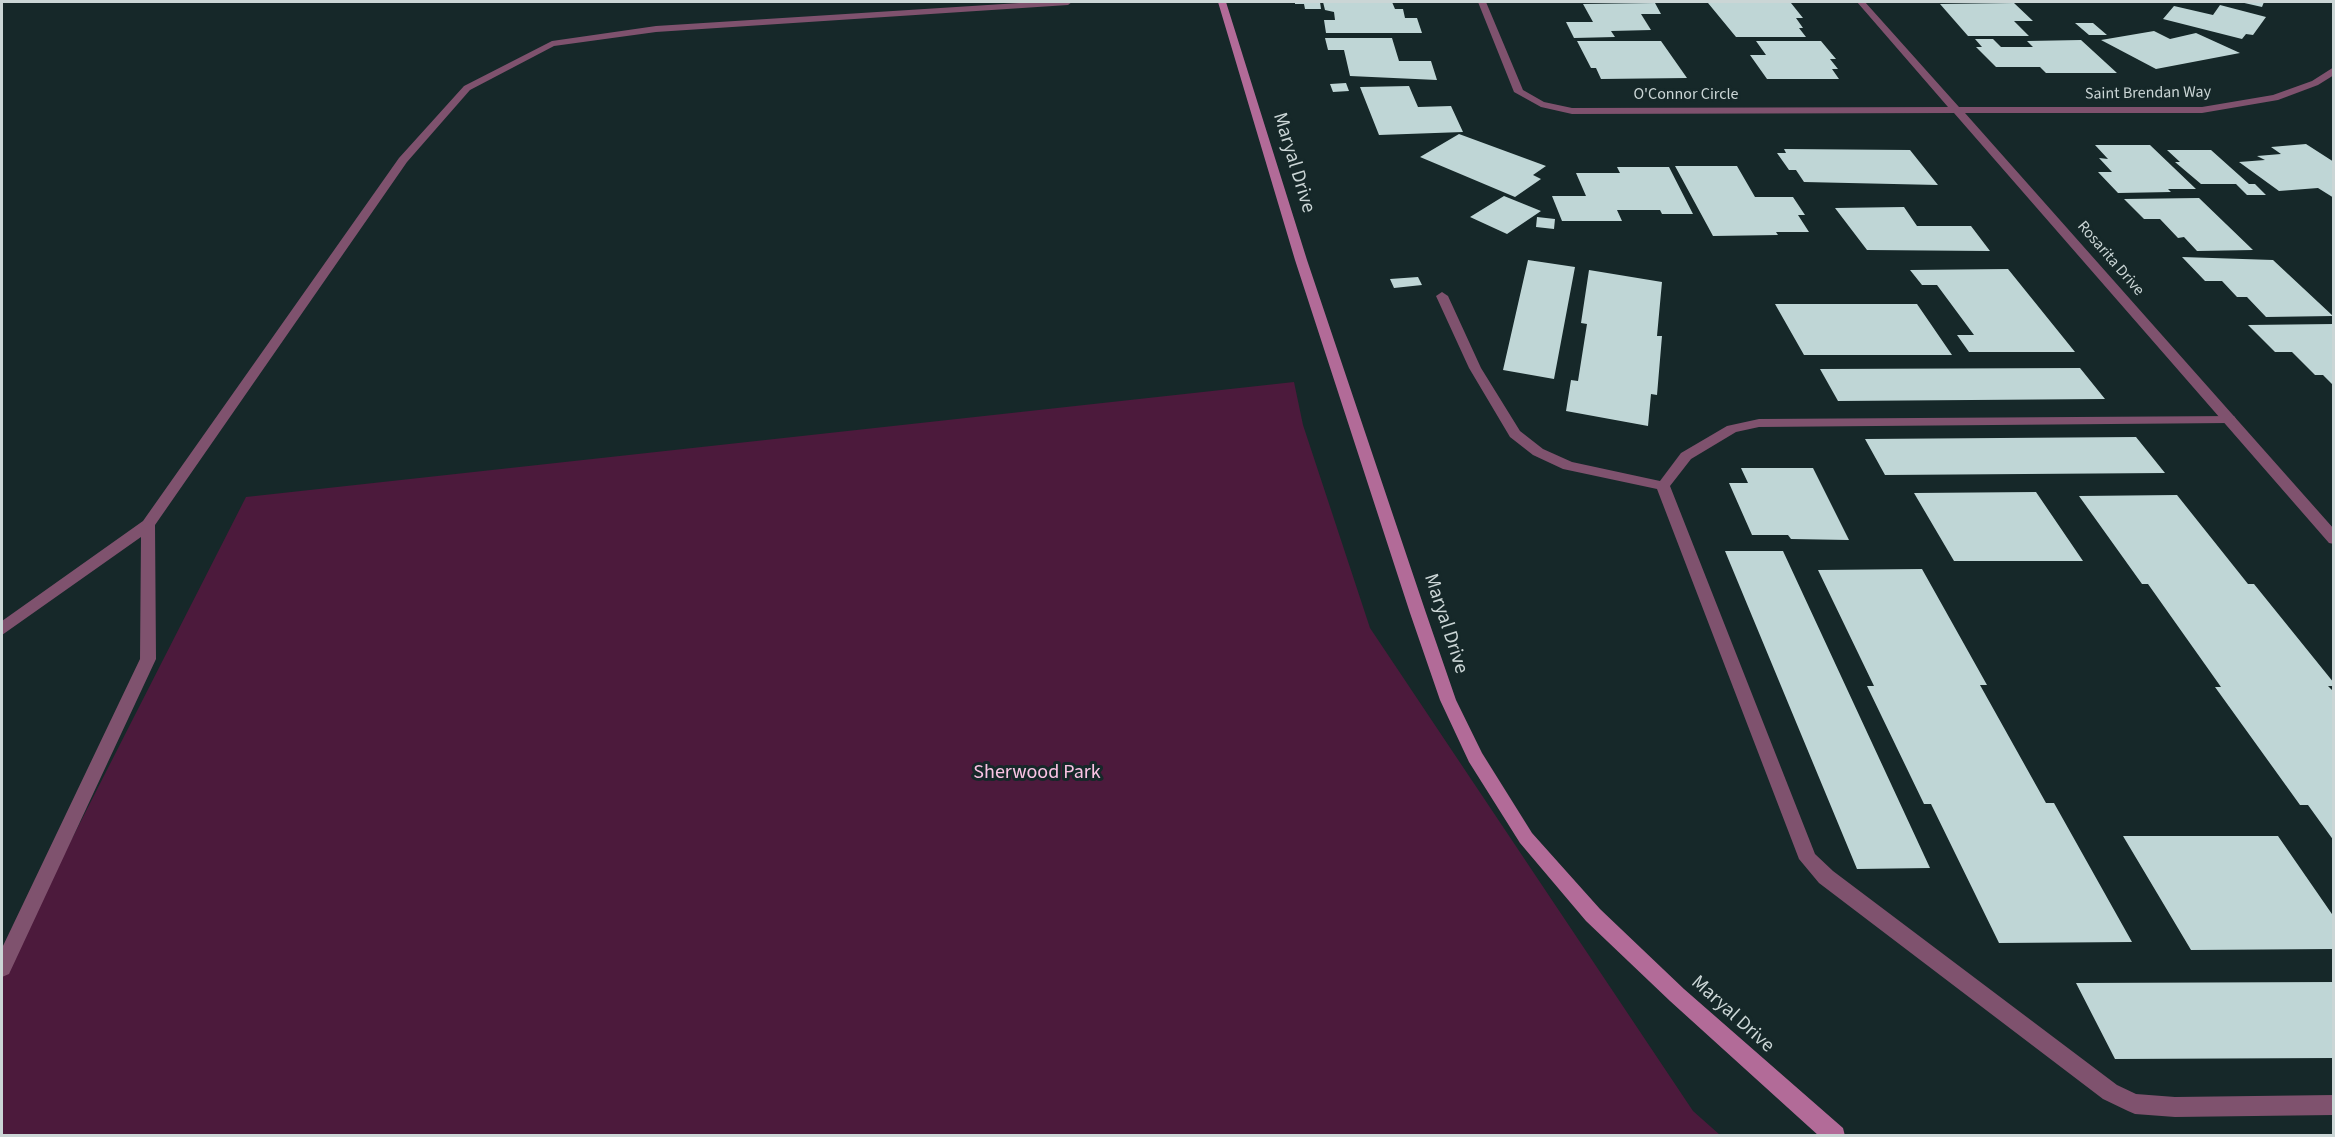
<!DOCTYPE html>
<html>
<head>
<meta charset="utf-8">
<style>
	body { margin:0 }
	#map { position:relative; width:2335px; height:1137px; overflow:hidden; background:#162829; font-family:"Source Sans 3",sans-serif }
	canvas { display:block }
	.frame { position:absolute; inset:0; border:3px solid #cbd6d6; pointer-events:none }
</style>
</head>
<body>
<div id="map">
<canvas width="2335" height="1137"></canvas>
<div class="frame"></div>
</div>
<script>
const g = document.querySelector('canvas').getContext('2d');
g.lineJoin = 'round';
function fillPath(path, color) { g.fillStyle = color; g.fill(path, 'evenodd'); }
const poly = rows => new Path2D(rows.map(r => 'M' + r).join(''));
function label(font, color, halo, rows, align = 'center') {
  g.font = font + ' "Source Sans 3",sans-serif'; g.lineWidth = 6; g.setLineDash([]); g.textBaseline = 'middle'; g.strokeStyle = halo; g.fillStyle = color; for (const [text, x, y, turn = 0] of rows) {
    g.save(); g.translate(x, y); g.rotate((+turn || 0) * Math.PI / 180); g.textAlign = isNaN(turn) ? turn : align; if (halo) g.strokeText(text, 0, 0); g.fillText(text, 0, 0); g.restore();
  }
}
const green = poly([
	[1294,382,1303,425,1370,628,1693,1111,1720,1135,2,1135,2,976,246,497]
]);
const building = poly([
	[1295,2,1320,2,1321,9,1305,9,1304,4,1295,4],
	[1323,2,1392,2,1395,9,1403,9,1405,18,1417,18,1422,33,1326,33,1324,20,1335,20,1334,12,1325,10],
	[2240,2,2264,2,2262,7],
	[1655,3,1661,14,1641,14,1651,30,1611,31,1615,37,1574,38,1566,22,1593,22,1583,4],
	[1708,3,1791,3,1803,18,1796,18,1803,28,1799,28,1806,37,1736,37],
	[2014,3,2033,21,2014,21,2029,36,1968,36,1940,4],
	[2220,5,2266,17,2253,35,2246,34,2242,39,2163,19,2174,6,2213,15],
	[2075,23,2093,23,2107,35,2089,35],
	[2154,31,2170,39,2196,33,2240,53,2156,69,2101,40],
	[1325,38,1392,38,1399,61,1431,61,1437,80,1350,76,1344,50,1328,50],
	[1975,39,1993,39,2001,47,2033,47,2027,41,2081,40,2117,73,2046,73,2040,67,1996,67,1976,47,1982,47],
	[1577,41,1661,41,1687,78,1601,79,1596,68,1591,68],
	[1756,41,1821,41,1836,59,1830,59,1838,69,1832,69,1839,79,1767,79,1750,55,1766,55],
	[1346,83,1349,91,1333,92,1330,84],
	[1409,86,1418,107,1451,106,1463,132,1379,135,1360,87],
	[1459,134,1546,166,1533,175,1541,179,1515,197,1420,157],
	[2306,144,2334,162,2334,198,2318,188,2279,191,2239,162,2265,160,2257,156,2281,154,2271,147],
	[2095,145,2150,145,2196,189,2168,189,2171,192,2118,193,2098,172,2112,172,2099,158,2108,159],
	[1784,149,1910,150,1938,185,1804,182,1796,170,1789,170,1777,153,1786,153],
	[2167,150,2211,150,2249,184,2255,184,2266,195,2247,195,2236,184,2201,184,2175,162,2180,162],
	[1675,166,1737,166,1755,197,1793,197,1805,215,1798,215,1809,232,1776,232,1778,235,1713,236],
	[1617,167,1669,167,1693,214,1662,214,1660,210,1617,210,1622,221,1562,221,1552,196,1586,196,1576,173,1620,173],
	[1504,196,1541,211,1507,234,1470,217],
	[2199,198,2253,250,2197,251,2184,237,2178,238,2160,219,2144,219,2124,199],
	[1904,207,1917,226,1971,226,1990,251,1867,250,1835,208],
	[1537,217,1555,219,1554,229,1536,227],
	[2182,257,2273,260,2333,316,2266,317,2247,297,2237,297,2222,281,2205,281],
	[1528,260,1575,267,1554,379,1503,370],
	[2008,269,2075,352,1969,352,1957,335,1974,335,1937,285,1922,285,1910,270],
	[1589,270,1662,282,1657,336,1662,336,1657,395,1651,394,1648,426,1566,411,1571,380,1578,381,1587,324,1581,323],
	[1418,277,1422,285,1394,288,1390,279],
	[1775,304,1917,304,1952,355,1804,355],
	[2334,324,2334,386,2323,375,2315,375,2292,352,2275,352,2248,325],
	[2080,368,2105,399,1838,401,1820,369],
	[2136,437,2165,473,1885,475,1865,439],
	[1741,468,1813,468,1849,540,1791,539,1788,535,1752,535,1729,483,1748,483],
	[2036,492,2083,561,1954,561,1914,493],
	[2177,495,2248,584,2254,584,2334,683,2334,686,2328,686,2334,692,2334,841,2308,805,2300,805,2215,687,2221,687,2148,584,2142,584,2079,496],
	[1725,551,1783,551,1930,868,1857,869],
	[1922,569,1987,685,1980,685,2046,803,2054,803,2132,942,1999,943,1931,804,1924,804,1867,686,1874,686,1818,570],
	[2123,836,2278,836,2334,917,2334,949,2191,950],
	[2334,982,2334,1058,2115,1059,2076,983]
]);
const lane = poly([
	[1035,2,1072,2,1068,5,656,32,554,46,470,90,407,162,155,525,156,659,9,974,2,977,2,948,140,659,141,537,2,635,2,621,143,521,399,158,464,86,552,41,656,26,1035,2],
	[1442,292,1448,296,1481,368,1520,431,1543,449,1572,462,1660,481,1681,453,1727,426,1759,419,2234,416,2236,419,2234,422,2229,423,1759,427,1736,432,1691,459,1670,486,1815,854,1833,871,2117,1085,2136,1094,2175,1097,2334,1095,2334,1115,2175,1117,2135,1114,2128,1111,2103,1099,1819,883,1799,859,1657,489,1563,469,1533,455,1510,437,1469,368,1436,296,1442,292]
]);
const street = poly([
	[1478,2,1486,2,1523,90,1544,102,1572,108,1948,107,1857,2,1865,2,1959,107,2202,107,2273,95,2312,81,2334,67,2334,75,2318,85,2278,100,2202,113,1965,113,2334,529,2334,544,2329,543,1954,113,1572,114,1541,107,1514,92,1478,2]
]);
const secondary = poly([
	[1218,2,1226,2,1307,260,1426,613,1456,700,1482,753,1532,833,1600,909,1684,989,1843,1128,1845,1136,1819,1136,1670,1001,1586,921,1520,843,1469,762,1440,700,1410,613,1295,260,1218,2]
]);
const farStreetnames = [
	["Saint Brendan Way",2148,94,-1],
	["O'Connor Circle",1686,95],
	["Rosarita Drive",2110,259,49]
];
const streetNames = [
	["Maryal Drive",1293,163,73],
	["Maryal Drive",1445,624,72],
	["Maryal Drive",1732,1015,42]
];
const parkNames = [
	["Sherwood Park",1037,774]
];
fillPath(green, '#4c1a3c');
fillPath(building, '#bfd6d6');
fillPath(lane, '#7f526e');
fillPath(street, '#7f526e');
fillPath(secondary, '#b26b98');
label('16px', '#cbd6d6', '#162829', farStreetnames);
label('20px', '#cbd6d6', '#162829', streetNames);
label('20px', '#fac3e4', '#162829', parkNames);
</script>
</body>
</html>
